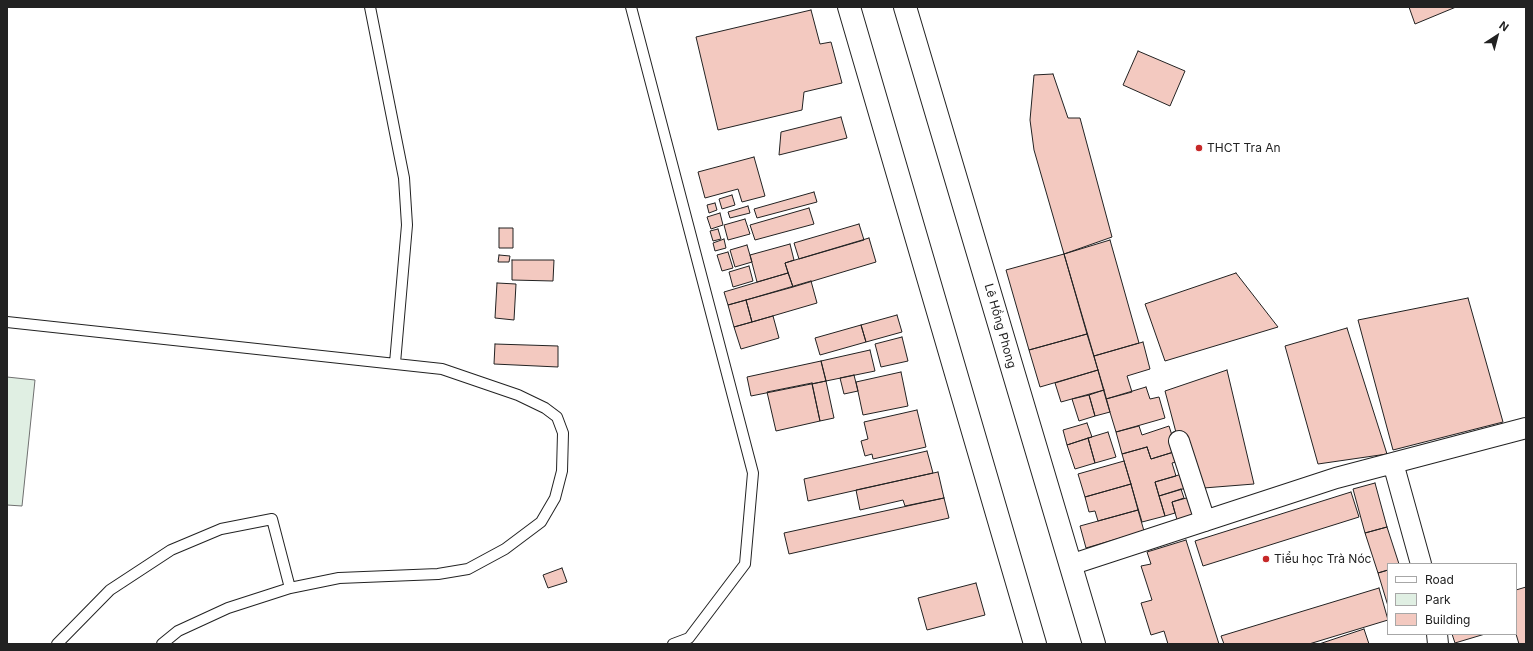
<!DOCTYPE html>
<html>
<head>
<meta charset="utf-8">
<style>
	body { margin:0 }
	#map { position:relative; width:1533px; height:651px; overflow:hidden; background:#fff; font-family:Inter,sans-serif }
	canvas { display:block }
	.frame { position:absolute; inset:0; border:8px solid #222; pointer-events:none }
	.legend { position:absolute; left:1387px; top:563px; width:130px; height:72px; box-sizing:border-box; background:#fff; border:1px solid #a7a7a7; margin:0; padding:5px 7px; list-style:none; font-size:12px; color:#222 }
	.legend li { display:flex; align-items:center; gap:8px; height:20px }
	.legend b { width:20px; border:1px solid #a7a7a7 }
	.north { position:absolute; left:1477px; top:16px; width:40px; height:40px; -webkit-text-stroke:3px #fff; paint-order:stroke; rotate:36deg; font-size:11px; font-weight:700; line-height:16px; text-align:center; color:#222 }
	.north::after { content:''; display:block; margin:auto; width:14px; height:18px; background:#222; clip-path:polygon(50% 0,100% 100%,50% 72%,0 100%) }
</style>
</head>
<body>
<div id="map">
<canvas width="1533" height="651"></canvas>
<div class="frame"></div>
<ul class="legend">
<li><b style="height:5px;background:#fff"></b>Road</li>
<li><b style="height:11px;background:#e0efe3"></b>Park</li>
<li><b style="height:11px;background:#f3c9c0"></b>Building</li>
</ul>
<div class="north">N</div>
</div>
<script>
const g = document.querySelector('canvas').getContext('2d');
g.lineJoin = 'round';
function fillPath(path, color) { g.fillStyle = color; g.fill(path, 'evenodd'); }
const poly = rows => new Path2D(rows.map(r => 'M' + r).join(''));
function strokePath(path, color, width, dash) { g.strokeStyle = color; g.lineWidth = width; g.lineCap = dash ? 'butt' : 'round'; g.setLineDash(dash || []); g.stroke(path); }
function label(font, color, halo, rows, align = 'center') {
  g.font = font + ' Inter,sans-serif'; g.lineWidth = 3; g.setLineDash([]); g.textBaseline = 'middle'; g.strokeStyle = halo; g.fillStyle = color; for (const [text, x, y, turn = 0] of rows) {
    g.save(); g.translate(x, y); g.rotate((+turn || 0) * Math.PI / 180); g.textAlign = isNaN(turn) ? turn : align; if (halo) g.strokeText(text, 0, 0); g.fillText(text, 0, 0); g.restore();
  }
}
const green = poly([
	[7,377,35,380,22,506,7,505,7,377]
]);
const building = poly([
	[1409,7,1456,7,1415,24,1409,7],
	[811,10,820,44,831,42,842,83,804,92,802,110,718,130,696,37,811,10],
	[1138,51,1185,71,1170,106,1123,85,1138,51],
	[1053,74,1068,118,1080,118,1112,237,1064,254,1034,150,1030,120,1034,75,1053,74],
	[841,117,847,138,779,155,781,132,841,117],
	[754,157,765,196,742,202,738,189,705,198,698,172,754,157],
	[814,192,817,202,757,218,754,209,814,192],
	[732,195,735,205,722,209,719,199,732,195],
	[715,203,717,210,709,213,707,205,715,203],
	[748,206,750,213,730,218,728,212,748,206],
	[809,208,814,224,755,240,750,225,809,208],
	[720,213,723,225,711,229,707,217,720,213],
	[745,219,750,234,728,240,724,225,745,219],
	[859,224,864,240,799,259,794,243,859,224],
	[499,228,513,228,513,248,499,248,499,228],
	[718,229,721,239,713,241,710,231,718,229],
	[869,238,876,262,793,287,785,263,869,238],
	[724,239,726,248,715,251,713,243,724,239],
	[1110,240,1139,343,1094,356,1064,254,1110,240],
	[790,244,794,260,785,263,788,273,757,282,750,255,790,244],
	[747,245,752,262,735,267,730,250,747,245],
	[728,252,733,268,722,271,717,255,728,252],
	[1064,254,1087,334,1029,350,1006,270,1064,254],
	[499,255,510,256,509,262,498,262,499,255],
	[512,260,554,260,553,281,512,280,512,260],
	[749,266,753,281,733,287,729,272,749,266],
	[788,273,793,287,728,305,724,292,788,273],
	[1236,273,1278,327,1165,361,1145,304,1236,273],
	[811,281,817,303,752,322,746,300,811,281],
	[497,283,516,284,514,320,495,318,497,283],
	[1468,298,1503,422,1393,450,1358,320,1468,298],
	[746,300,752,322,734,327,728,305,746,300],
	[897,315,902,332,866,342,861,325,897,315],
	[773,316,779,338,741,349,734,327,773,316],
	[861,325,866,342,820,355,815,338,861,325],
	[1347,328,1387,454,1318,464,1285,346,1347,328],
	[1087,334,1098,370,1040,387,1029,350,1087,334],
	[902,337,908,361,881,367,875,344,902,337],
	[1143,342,1150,369,1127,376,1132,392,1106,399,1094,356,1143,342],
	[495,344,558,346,558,367,494,364,495,344],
	[870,350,875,371,826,381,821,361,870,350],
	[821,361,826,381,751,396,747,377,821,361],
	[1098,370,1104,390,1061,402,1055,383,1098,370],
	[1227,370,1254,484,1191,489,1165,391,1227,370],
	[901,372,908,406,863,415,856,382,901,372],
	[854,375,858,391,844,394,840,378,854,375],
	[826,381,834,418,820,421,812,384,826,381],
	[812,383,820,421,776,431,767,392,812,383],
	[1146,387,1150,399,1159,397,1165,418,1116,432,1106,399,1146,387],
	[1104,390,1110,412,1095,416,1089,395,1104,390],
	[1089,395,1095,416,1079,421,1072,399,1089,395],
	[917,410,926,447,873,459,872,454,865,456,861,441,868,439,864,422,917,410],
	[1087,423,1092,437,1067,445,1063,430,1087,423],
	[1139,426,1142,435,1169,426,1177,451,1151,459,1147,447,1122,454,1116,432,1139,426],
	[1108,432,1116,457,1095,463,1088,438,1108,432],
	[1088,438,1095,463,1075,469,1067,445,1088,438],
	[1147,447,1151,459,1177,451,1180,461,1172,463,1176,476,1155,482,1165,516,1142,522,1122,454,1147,447],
	[927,451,933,473,808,501,804,479,927,451],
	[1124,461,1131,484,1085,497,1078,474,1124,461],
	[938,472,944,498,905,506,903,500,860,510,856,490,938,472],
	[1182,474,1186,488,1159,496,1155,482,1182,474],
	[1375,483,1387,527,1365,533,1353,489,1375,483],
	[1131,484,1138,510,1098,521,1095,511,1089,512,1085,497,1131,484],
	[1181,489,1184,498,1172,502,1175,513,1165,516,1159,496,1181,489],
	[1351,492,1359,517,1203,566,1195,541,1351,492],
	[1190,497,1196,518,1178,523,1172,502,1190,497],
	[944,498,949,518,789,554,784,533,944,498],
	[1138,510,1144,531,1086,548,1080,526,1138,510],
	[1387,527,1399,564,1388,564,1388,570,1378,573,1365,533,1387,527],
	[1186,540,1219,644,1168,644,1164,631,1151,635,1141,603,1152,600,1141,566,1151,564,1147,552,1186,540],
	[562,568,567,582,548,588,543,575,562,568],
	[1388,570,1388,606,1378,573,1388,570],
	[976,583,985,615,927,630,918,598,976,583],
	[1526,587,1526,644,1519,644,1516,634,1516,590,1526,587],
	[1379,588,1388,620,1309,644,1224,644,1221,636,1379,588],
	[1364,629,1369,644,1319,644,1364,629],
	[1452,634,1485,634,1455,643,1452,634]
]);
const service = poly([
	[370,7,404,178,407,225,395,363],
	[631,7,753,473,745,564,689,638,673,644],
	[7,322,442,369,518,395,545,408,557,417,563,433,562,471,555,498,541,522,505,549,468,569,438,574,339,578,290,588,228,608,178,631,162,644],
	[57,644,110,590,171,550,221,529,272,519,290,588]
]);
const minor = poly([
	[1179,441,1205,521],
	[1393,463,1421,564],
	[1070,565,1336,478,1526,428],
	[1437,634,1438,644]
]);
const trunk = poly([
	[849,7,1035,644],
	[905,7,1094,644]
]);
const markers = [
	[1199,148,4,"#c62828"],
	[1266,559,4,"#c62828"]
];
const poiNames = [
	["THCT Tra An",1207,148],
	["Tiểu học Trà Nóc",1274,559]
];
const streetNames = [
	["Lê Hồng Phong",1000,326,74]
];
fillPath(green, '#e0efe3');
strokePath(green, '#6f6f6f', 1);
fillPath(building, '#f3c9c0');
strokePath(building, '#222', 1);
strokePath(service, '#222', 12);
strokePath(minor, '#222', 22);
strokePath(trunk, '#222', 24);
strokePath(service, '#fff', 10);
strokePath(minor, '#fff', 20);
strokePath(trunk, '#fff', 22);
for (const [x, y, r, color] of markers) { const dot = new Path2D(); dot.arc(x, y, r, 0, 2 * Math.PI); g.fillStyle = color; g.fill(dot); strokePath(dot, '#fff', 1.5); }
label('12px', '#222', '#fff', poiNames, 'left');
label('12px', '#222', '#fff', streetNames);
</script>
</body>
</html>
